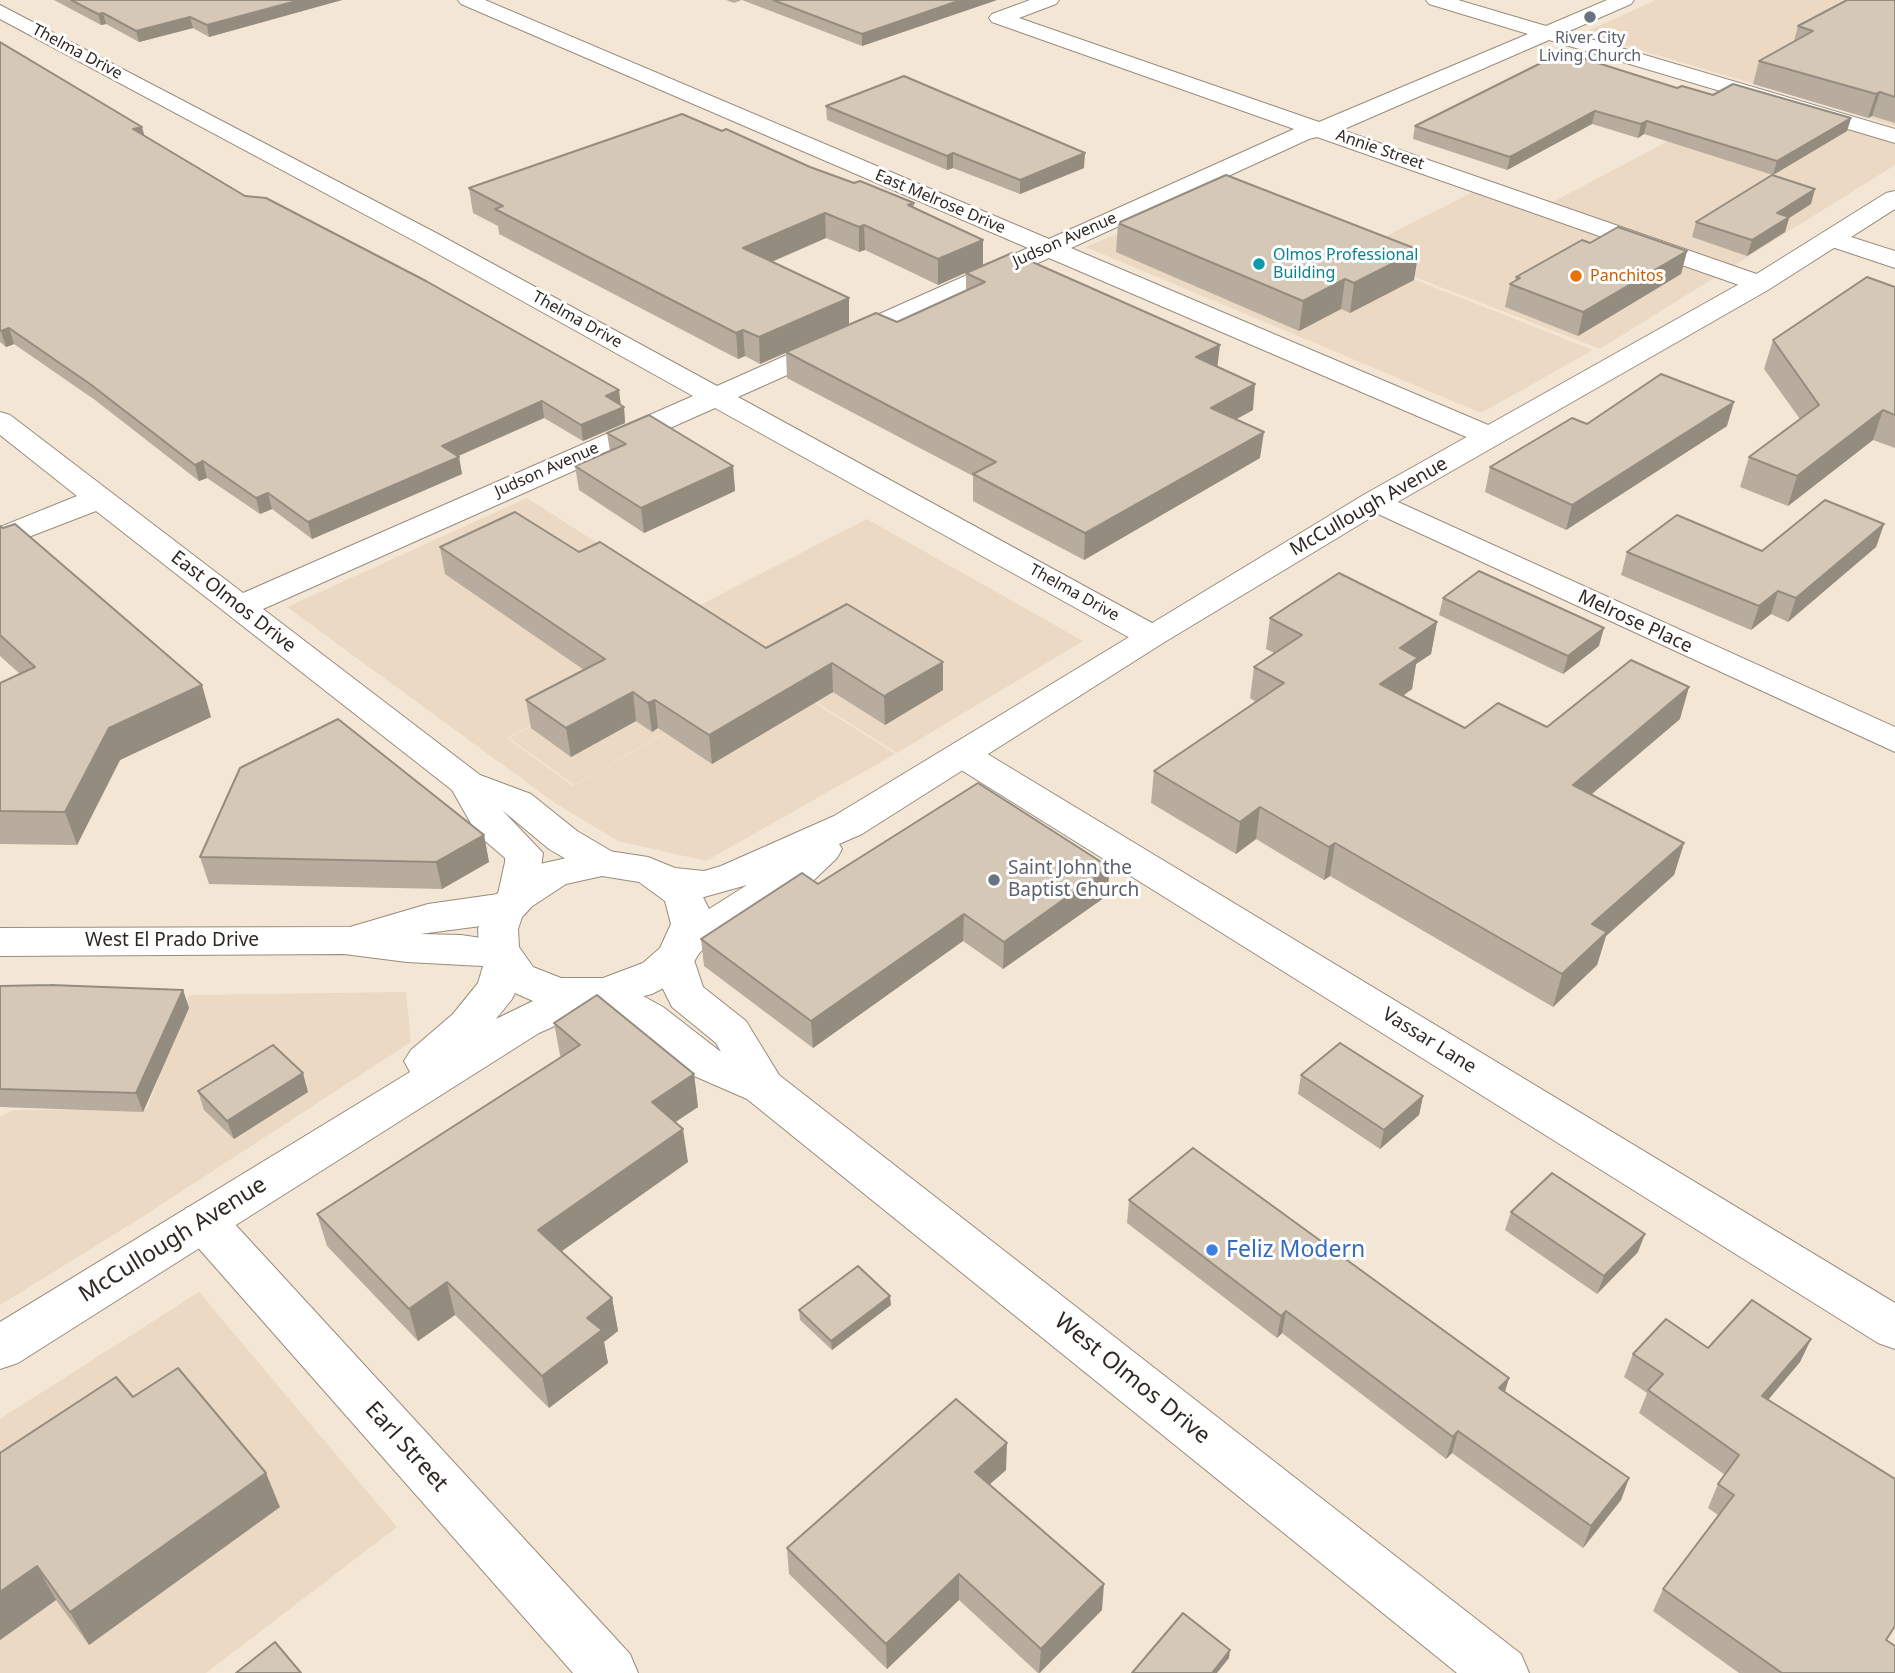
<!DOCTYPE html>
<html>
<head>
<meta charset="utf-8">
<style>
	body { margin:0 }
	canvas { display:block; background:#f3e6d5 }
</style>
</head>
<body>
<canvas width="1895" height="1673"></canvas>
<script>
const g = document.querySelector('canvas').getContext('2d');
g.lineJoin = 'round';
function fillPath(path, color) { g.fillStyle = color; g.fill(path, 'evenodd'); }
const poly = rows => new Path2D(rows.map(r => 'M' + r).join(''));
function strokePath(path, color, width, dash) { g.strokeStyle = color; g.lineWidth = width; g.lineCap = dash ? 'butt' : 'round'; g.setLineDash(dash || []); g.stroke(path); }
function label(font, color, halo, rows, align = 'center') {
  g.font = font + ' "Noto Sans",sans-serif'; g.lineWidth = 6; g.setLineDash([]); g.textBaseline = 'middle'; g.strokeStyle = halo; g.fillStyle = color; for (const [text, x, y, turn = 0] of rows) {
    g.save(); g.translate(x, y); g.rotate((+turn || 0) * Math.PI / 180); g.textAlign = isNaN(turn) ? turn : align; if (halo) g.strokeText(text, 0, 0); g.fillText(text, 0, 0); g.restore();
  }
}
const built = poly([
	[1656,0,1885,0,1895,3,1895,126,1583,33],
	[1746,100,1895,144,1895,165,1600,349,1353,253,1473,192,1532,213],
	[1203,196,1593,350,1481,413,1086,247],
	[527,498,724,624,507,738,573,786,770,674,895,754,706,861,618,841,555,803,287,607],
	[867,519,1083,641,897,753,770,673,574,785,509,738,726,624,698,606],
	[406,992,411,1042,136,1221,0,1305,0,1117,14,1110,147,1109,189,995],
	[199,1292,397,1527,206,1673,0,1673,0,1419]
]);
const minor = poly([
	[458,0,485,0,1049,239,1294,129,992,22,989,18,992,14,1030,0,1059,0,1056,4,1019,18,1319,122,1528,34,1429,4,1426,0,1458,0,1546,26,1607,0,1634,0,1631,4,1567,32,1895,129,1895,143,1549,40,1342,130,1768,278,1772,284,1768,290,1759,292,1317,137,1309,139,1071,248,1500,430,1504,436,1500,442,1489,445,1478,442,1049,258,738,397,1163,629,1168,636,1163,643,1151,646,1139,643,715,408,263,609,480,775,531,794,577,831,616,854,622,863,616,872,602,876,588,872,549,849,502,810,543,853,537,897,531,907,525,914,481,926,420,934,461,935,516,943,522,953,516,963,501,967,407,962,344,954,0,956,0,928,350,927,428,904,498,894,505,862,505,858,477,834,452,790,96,511,0,548,0,527,77,496,0,435,0,412,10,415,243,593,693,396,420,244,0,19,0,5,438,234,717,386,1028,248,461,4,458,0],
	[1832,231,1895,251,1895,268,1823,244,1819,239,1823,234,1832,231],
	[1376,492,1895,727,1895,752,1365,508,1360,501,1365,494,1376,492],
	[963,744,976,747,1895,1303,1895,1349,1878,1343,950,763,945,755,950,747,963,744],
	[675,944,690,948,703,987,746,1021,779,1075,1521,1654,1529,1673,1457,1673,747,1099,685,1072,633,1029,588,1004,582,993,588,982,603,978,618,982,663,1007,721,1052,716,1043,672,1007,656,975,654,958,660,948,675,944],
	[203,1202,220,1208,630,1654,638,1673,573,1673,186,1234,180,1221,186,1208,203,1202]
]);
const major = poly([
	[1895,191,1895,209,1768,290,1387,508,1163,643,862,834,839,844,842,849,837,858,814,880,700,952,690,968,673,983,652,994,595,1008,539,1033,18,1363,0,1369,0,1322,410,1072,404,1061,411,1050,453,1014,478,983,484,963,479,947,478,929,490,902,503,887,540,864,602,850,648,857,675,868,704,871,721,866,834,816,1365,494,1750,278,1886,193,1895,191],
	[602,876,639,882,665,901,671,924,660,948,643,963,603,978,561,978,533,967,519,947,518,929,522,917,531,907,566,884,602,876],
	[747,885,709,909,703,897,704,897,747,885],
	[515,993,533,1001,496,1019,512,999,515,993]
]);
const wall = poly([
	[54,0,342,0,209,37,193,28,139,42,106,24,101,25],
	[726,0,997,0,862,46,742,0,734,3],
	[1895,0,1895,123,1872,116,1868,118,1753,84,1759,61,1794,41,1798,26],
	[0,42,145,136,245,196,620,405,624,407,625,423,583,441,544,418,457,456,459,457,462,474,312,539,272,509,260,514,207,478,199,481,95,400,14,344,6,347,0,342],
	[1677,88,1713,95,1851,118,1847,131,1773,175,1644,134,1638,138,1592,124,1507,170,1413,139,1415,126],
	[826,106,1084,168,1020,194,953,168,947,170,827,120],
	[810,167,854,183,914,203,914,208,983,240,983,265,938,285,865,250,859,252,826,238,772,262,849,298,849,324,897,322,966,291,966,273,1218,367,1253,410,1236,419,1260,458,1084,560,973,501,973,476,787,378,786,353,760,364,745,356,738,359,499,234,498,226,473,213,469,188],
	[1811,204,1789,218,1785,232,1747,256,1692,237,1696,222],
	[1118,223,1414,280,1350,313,1341,309,1299,331,1116,252],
	[1590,243,1687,251,1681,274,1578,336,1505,307,1510,284,1515,281,1516,277],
	[1895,287,1895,448,1873,440,1788,506,1740,487,1749,457,1800,419,1764,369,1773,340],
	[1587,424,1727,426,1566,530,1485,492,1490,467],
	[607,433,733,466,735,491,644,533,579,490,575,466,610,451],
	[1884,524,1876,547,1788,622,1771,614,1751,630,1621,575,1627,552,1762,551],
	[0,526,211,717,120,760,77,845,0,844,0,683,20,674,0,656],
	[440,547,579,552,766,648,943,690,885,725,833,692,712,764,658,728,652,732,636,721,571,757,531,728,526,700,584,670,445,574],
	[1443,598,1599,646,1563,674,1439,615],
	[1270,618,1437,622,1431,654,1416,664,1412,689,1403,696,1465,728,1547,727,1680,719,1591,794,1684,843,1674,875,1606,936,1597,965,1553,1007,1330,876,1324,880,1256,839,1236,854,1151,803,1154,771,1256,702,1250,698,1254,667,1274,653,1266,649],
	[484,835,489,862,442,889,209,884,200,857],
	[1109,867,1108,895,1003,969,963,941,813,1048,704,966,701,939,818,884],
	[0,986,183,990,189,1008,143,1112,0,1107],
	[554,1023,694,1074,698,1107,675,1122,688,1162,561,1251,612,1298,618,1331,604,1342,608,1363,549,1408,455,1315,418,1341,327,1246,317,1214,561,1057,560,1055],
	[1301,1075,1423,1096,1419,1115,1380,1149,1298,1094],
	[198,1091,308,1092,234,1139,204,1110],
	[1129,1200,1509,1378,1505,1392,1629,1478,1621,1500,1583,1548,1452,1453,1446,1459,1282,1333,1277,1338,1127,1223],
	[1511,1212,1638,1252,1597,1294,1505,1230],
	[891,1305,832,1350,800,1320,799,1310],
	[1811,1339,1800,1362,1768,1400,1886,1640,1895,1673,1739,1673,1653,1611,1663,1589,1718,1515,1708,1508,1718,1484,1725,1475,1639,1413,1647,1393,1624,1377,1633,1354],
	[133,1397,280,1507,89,1645,56,1600,0,1640],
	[1006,1470,990,1484,1102,1610,1040,1673,1038,1673,959,1600,887,1669,789,1574,787,1548]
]);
const shadedWall = poly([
	[300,0,342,0,209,37,207,25],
	[961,0,997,0,862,46,862,34],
	[103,13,106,24,101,25,98,14],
	[190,17,193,28,139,42,136,31],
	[1880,92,1872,116,1868,118,1876,94],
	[1595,111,1592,124,1507,170,1510,157],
	[1851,118,1847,131,1773,175,1777,161],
	[1647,121,1644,134,1638,138,1641,124],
	[142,127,146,141,133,129],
	[953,153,953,168,947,170,947,156],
	[1085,153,1084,168,1020,194,1020,180],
	[1815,189,1811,204,1789,218,1785,232,1747,256,1752,240,1777,213],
	[825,213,826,238,745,273,743,248],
	[864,225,865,250,859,252,859,227],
	[983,240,983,265,938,285,938,259],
	[1419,250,1414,280,1350,313,1354,283],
	[1687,251,1681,274,1578,336,1583,312],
	[1345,279,1341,309,1299,331,1303,301],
	[849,298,849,324,760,364,759,337],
	[9,328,14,344,6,347,1,331],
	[743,330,745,356,738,359,736,333],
	[1220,345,1217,370,1196,357],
	[1255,384,1253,410,1209,434,1211,408],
	[619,390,621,406,606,396],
	[542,401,544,418,445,462,442,446],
	[1734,402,1727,426,1566,530,1572,505],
	[624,407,625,423,583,441,581,425],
	[1883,410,1873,440,1788,506,1797,476],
	[1264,432,1260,458,1084,560,1085,533],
	[459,457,462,474,312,539,308,522],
	[203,461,207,478,199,481,195,465],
	[733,466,735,491,644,533,641,508],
	[268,493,272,509,260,514,256,498],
	[1884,524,1876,547,1788,622,1796,598],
	[1778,591,1771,614,1751,630,1759,606],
	[1437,622,1431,654,1416,664,1412,689,1375,716,1380,684,1400,648],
	[1604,628,1599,646,1563,674,1568,656],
	[943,662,943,690,885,725,884,696],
	[832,663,833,692,712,764,709,735],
	[202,685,211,717,120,760,77,845,65,812,109,728],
	[1689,687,1680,719,1565,817,1573,785],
	[633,692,636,721,571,757,566,728],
	[655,700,658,728,652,732,648,703],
	[1260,807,1256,839,1236,854,1240,822],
	[484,835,489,862,442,889,436,862],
	[1335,843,1330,876,1324,880,1329,847],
	[1684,843,1674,875,1606,936,1597,965,1553,1007,1562,974,1592,924],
	[1109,867,1108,895,1003,969,1004,942],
	[964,914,963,941,813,1048,811,1021],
	[183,990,189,1008,143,1112,136,1093],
	[303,1073,308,1092,234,1139,227,1121],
	[694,1074,698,1107,656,1135,652,1102],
	[1423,1096,1419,1115,1380,1149,1384,1130],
	[683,1129,688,1162,545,1263,538,1230],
	[1645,1234,1638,1252,1597,1294,1604,1276],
	[447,1282,455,1315,418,1341,409,1309],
	[890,1296,891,1305,832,1350,831,1341],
	[612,1298,618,1331,604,1342,608,1363,549,1408,542,1376,587,1318],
	[1286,1311,1282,1333,1277,1338,1281,1316],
	[1811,1339,1800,1362,1751,1420,1762,1396],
	[1509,1378,1502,1400,1499,1388],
	[1458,1431,1452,1453,1446,1459,1453,1437],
	[1007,1443,1006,1470,974,1498,975,1472],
	[266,1473,280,1507,89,1645,70,1612],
	[1629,1478,1621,1500,1583,1548,1591,1526],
	[37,1566,56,1600,0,1640,0,1592],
	[959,1574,959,1600,887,1669,886,1644],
	[1104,1584,1102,1610,1039,1673,1041,1649],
	[1230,1650,1229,1658,1217,1673,1212,1673]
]);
const building = poly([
	[71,0,300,0,207,25,190,17,136,31,103,13,98,14,71,0],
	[773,0,961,0,862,34,773,0],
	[1847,0,1895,0,1895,97,1880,92,1876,94,1759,61,1813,31,1798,26,1847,0],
	[0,42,142,127,133,129,245,196,266,198,426,281,619,390,606,396,624,407,581,425,542,401,442,446,459,457,308,522,268,493,256,498,203,461,195,465,90,384,9,328,1,331,0,330,0,42],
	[1563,52,1677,88,1682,86,1713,95,1733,84,1851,118,1777,161,1647,121,1641,124,1595,111,1510,157,1415,126,1563,52],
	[904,76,1085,153,1020,180,953,153,947,156,826,106,904,76],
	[682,114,722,131,726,129,810,167,854,183,860,181,914,203,908,205,983,240,938,259,864,225,859,227,825,213,743,248,849,298,759,337,743,330,736,333,495,209,503,206,469,188,682,114],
	[1226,175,1419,250,1354,283,1345,279,1303,301,1118,223,1226,175],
	[1772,175,1815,189,1777,213,1789,217,1752,240,1696,222,1772,175],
	[1618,227,1687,251,1583,312,1510,284,1520,278,1516,277,1582,240,1590,243,1618,227],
	[1012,253,1220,345,1196,357,1255,384,1211,408,1264,432,1085,533,973,474,996,462,786,352,876,313,897,322,985,282,966,273,1012,253],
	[1867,277,1895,287,1895,415,1883,410,1797,476,1749,457,1819,405,1773,340,1867,277],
	[1661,374,1734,402,1572,505,1490,467,1572,418,1587,424,1661,374],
	[649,415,733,466,641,508,575,466,626,444,607,433,649,415],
	[1825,500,1884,524,1796,598,1778,591,1759,606,1627,552,1677,515,1762,551,1825,500],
	[515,512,579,552,600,542,766,648,847,604,943,662,884,696,832,663,709,735,655,700,648,703,633,692,566,728,526,700,605,659,440,547,515,512],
	[15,524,202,685,109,728,65,812,0,811,0,683,35,667,0,635,0,526,3,528,15,524],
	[1479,571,1604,628,1568,656,1443,598,1479,571],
	[1339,573,1437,622,1400,648,1418,658,1380,684,1465,728,1498,703,1547,727,1631,660,1689,687,1573,785,1684,843,1592,924,1607,932,1562,974,1335,843,1329,847,1260,807,1240,822,1154,771,1284,683,1254,667,1302,635,1270,618,1339,573],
	[338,719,484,835,436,862,200,857,240,768,338,719],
	[978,783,1109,867,1004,942,964,914,811,1021,701,939,802,873,818,884,978,783],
	[51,985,183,990,136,1093,0,1089,0,986,51,985],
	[597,995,694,1074,652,1102,683,1129,538,1230,612,1298,587,1318,602,1330,542,1376,447,1282,409,1309,317,1214,580,1045,554,1023,597,995],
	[1340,1043,1423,1096,1384,1130,1301,1075,1340,1043],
	[273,1045,303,1073,227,1121,198,1091,273,1045],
	[1193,1148,1509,1378,1499,1388,1629,1478,1591,1526,1458,1431,1453,1437,1286,1311,1281,1316,1129,1200,1193,1148],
	[1552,1173,1645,1234,1604,1276,1511,1212,1552,1173],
	[858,1266,890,1296,831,1341,799,1310,858,1266],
	[1752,1300,1811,1339,1762,1396,1895,1479,1895,1626,1886,1640,1895,1646,1895,1673,1782,1673,1663,1589,1734,1495,1718,1484,1739,1455,1648,1390,1663,1374,1633,1354,1666,1319,1708,1348,1752,1300],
	[178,1368,266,1473,70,1612,37,1566,0,1592,0,1453,116,1377,133,1397,178,1368],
	[956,1399,1007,1443,975,1472,1104,1584,1041,1649,959,1574,886,1644,787,1548,956,1399],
	[1183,1613,1230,1650,1212,1673,1132,1673,1183,1613],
	[275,1642,301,1673,236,1673,275,1642]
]);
const markers = [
	[1590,17,7,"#6b7280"],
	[1259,264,7,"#0f9aa8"],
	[1576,276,7,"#e8710a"],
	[994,880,7,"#6b7280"],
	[1212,1250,7,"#3f7fe0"]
];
const farWorshipnames = [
	["River City",1590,38],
	["Living Church",1590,56]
];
const farStreetnames = [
	["Thelma Drive",77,52,28],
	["Annie Street",1380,150,19],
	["East Melrose Drive",940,202,23],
	["Judson Avenue",1065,240,-24],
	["Thelma Drive",577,320,29],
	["Judson Avenue",547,470,-24],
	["Thelma Drive",1074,593,29]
];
const farCulturenames = [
	["Olmos Professional",1273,255],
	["Building",1273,273]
];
const farFoodnames = [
	["Panchitos",1590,276]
];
const streetNames = [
	["McCullough Avenue",1369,507,-30],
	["East Olmos Drive",233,602,38],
	["Melrose Place",1635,622,25],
	["West El Prado Drive",172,941],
	["Vassar Lane",1429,1041,32]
];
const worshipNames = [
	["Saint John the",1008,869],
	["Baptist Church",1008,891]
];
const nearStreetnames = [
	["McCullough Avenue",173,1240,-32],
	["West Olmos Drive",1132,1379,39],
	["Earl Street",406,1447,48]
];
const nearShopnames = [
	["Feliz Modern",1226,1250]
];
fillPath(built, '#ebd9c3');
strokePath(minor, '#988c7d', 2);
strokePath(major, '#988c7d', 2);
fillPath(minor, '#fff');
fillPath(major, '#fff');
fillPath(wall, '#b7ac9d');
fillPath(shadedWall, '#958c80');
fillPath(building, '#d5c8b7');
strokePath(building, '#958c80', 2);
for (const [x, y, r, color] of markers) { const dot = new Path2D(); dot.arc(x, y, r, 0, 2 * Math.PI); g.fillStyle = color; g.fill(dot); strokePath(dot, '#fff', 2.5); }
label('16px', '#5b616d', '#fff', farWorshipnames);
label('16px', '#2e2922', '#fff', farStreetnames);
label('16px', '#0d838f', '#fff', farCulturenames, 'left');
label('16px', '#c56008', '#fff', farFoodnames, 'left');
label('19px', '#2e2922', '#fff', streetNames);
label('19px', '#5b616d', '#fff', worshipNames, 'left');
label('23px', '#2e2922', '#fff', nearStreetnames);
label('23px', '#366cbe', '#fff', nearShopnames, 'left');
</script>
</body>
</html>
